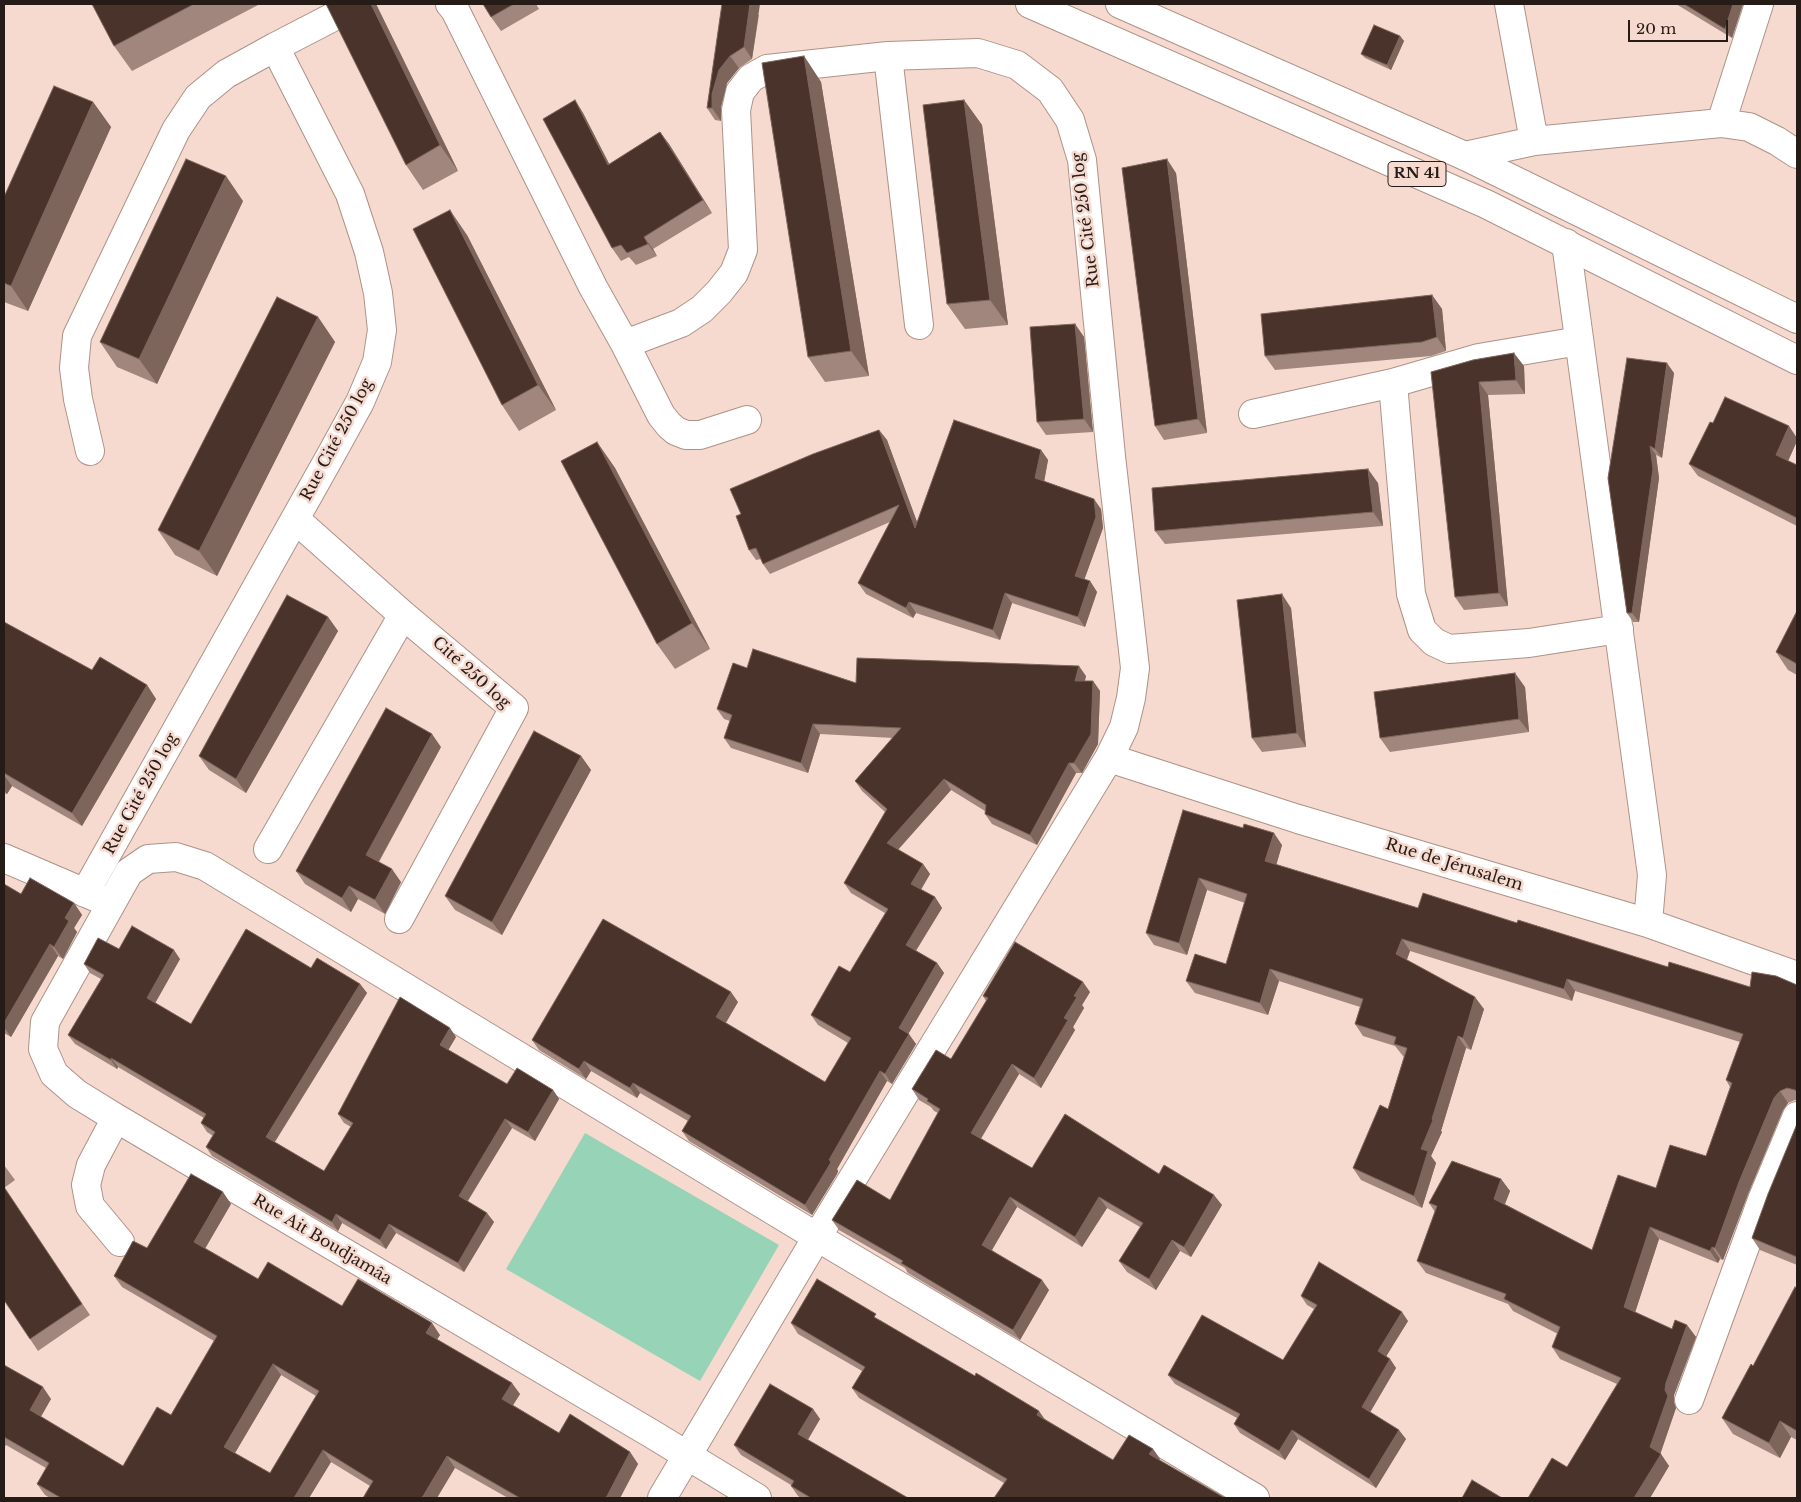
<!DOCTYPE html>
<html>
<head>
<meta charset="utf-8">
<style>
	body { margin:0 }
	#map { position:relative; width:1801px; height:1502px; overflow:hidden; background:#f7dacf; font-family:"Libre Baskerville",serif }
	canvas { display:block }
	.frame { position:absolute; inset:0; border:5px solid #251b17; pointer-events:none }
	.scale { position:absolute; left:1628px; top:20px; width:100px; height:22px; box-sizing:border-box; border:2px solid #251b17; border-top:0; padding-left:6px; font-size:15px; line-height:18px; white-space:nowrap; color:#251b17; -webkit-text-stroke:4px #f7dacf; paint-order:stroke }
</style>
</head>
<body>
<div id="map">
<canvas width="1801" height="1502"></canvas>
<div class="frame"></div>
<div class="scale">20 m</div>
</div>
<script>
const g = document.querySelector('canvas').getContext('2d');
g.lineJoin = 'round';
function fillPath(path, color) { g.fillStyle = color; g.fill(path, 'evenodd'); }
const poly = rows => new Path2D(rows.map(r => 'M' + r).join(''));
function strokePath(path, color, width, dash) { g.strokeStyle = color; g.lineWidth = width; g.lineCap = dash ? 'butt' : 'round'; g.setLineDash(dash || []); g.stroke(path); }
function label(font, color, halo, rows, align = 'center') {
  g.font = font + ' "Libre Baskerville",serif'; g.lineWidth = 5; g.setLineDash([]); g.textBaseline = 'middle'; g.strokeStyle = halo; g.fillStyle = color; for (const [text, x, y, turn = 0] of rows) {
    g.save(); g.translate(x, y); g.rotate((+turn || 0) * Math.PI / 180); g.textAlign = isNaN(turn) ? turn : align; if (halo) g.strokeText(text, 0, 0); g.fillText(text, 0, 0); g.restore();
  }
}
const green = poly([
	[585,1133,779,1245,700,1381,506,1269]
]);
const minor = poly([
	[450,4,455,10,593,287,625,344,681,323,702,309,719,292,734,273,743,250,736,110,740,92,751,78,767,69,888,56,978,53,1017,65,1050,90,1070,120,1082,160,1111,456,1135,668,1131,698,1124,727,1109,758,817,1237,662,1498],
	[1509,4,1534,141],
	[888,56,919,325],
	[1721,123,1759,4],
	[1465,156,1534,141,1721,123,1749,127,1777,141,1797,154],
	[1566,243,1652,875,1648,923],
	[625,344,661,415,669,425,676,431,686,435,700,435,747,420],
	[1393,383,1411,594,1422,630,1434,642,1449,649,1529,643,1619,629],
	[1253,414,1393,383,1479,358,1579,341],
	[90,451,78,399,74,368,77,336,176,130,198,97,226,74,275,47],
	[295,519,403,615,514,708,399,919],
	[1109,758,1298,819,1648,923,1797,976],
	[268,849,403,615],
	[4,858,102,900],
	[85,893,332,453,360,402,377,362,382,330,378,293,369,252,350,194,275,47,358,4],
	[116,1118,91,1165,86,1185,90,1206,120,1242],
	[1689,1400,1762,1200,1797,1116],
	[757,1498,652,1434,116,1118,77,1094,54,1074,43,1049,45,1022,129,872,148,859,176,857,205,866,817,1237,1255,1498]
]);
const highway = poly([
	[1030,4,1486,204,1797,360],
	[1120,4,1465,156,1797,319]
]);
const wall = poly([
	[92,4,260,4,132,71,114,46],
	[376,4,458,171,423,190,406,165],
	[483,4,536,4,539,9,501,31,491,17],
	[722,4,759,15,752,59,739,68,727,83,721,107,721,121,715,120,707,108],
	[1676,4,1743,4,1732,38],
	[1400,36,1404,41,1391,70,1365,58,1361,54],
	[804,56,821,82,869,376,825,382,808,357],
	[575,100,583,113,609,164,660,132,669,144,712,213,653,249,657,256,636,265,629,257,621,261,612,248],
	[964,100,982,125,1008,325,965,329,947,304],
	[93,102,111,127,28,311,4,302,4,197],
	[1176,173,1207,433,1164,440,1155,426],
	[243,201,157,384,117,367,100,342],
	[467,235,556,410,519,431,502,405],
	[1432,295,1442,309,1446,351,1431,356,1275,370,1265,356],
	[318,317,335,342,217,576,175,555,158,530],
	[1075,324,1084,337,1093,432,1046,435,1037,422],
	[1524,366,1525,394,1488,395,1508,606,1464,610,1455,597,1431,372],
	[1674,373,1662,458,1656,455,1659,478,1639,622,1633,622,1627,613,1608,478],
	[1713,423,1797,438,1797,441,1788,461,1797,465,1797,526,1698,476,1689,464],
	[879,430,887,440,917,523,1041,450,1048,460,1044,481,1101,509,1103,528,1084,580,1090,581,1097,592,1085,627,1012,603,1000,640,916,613,913,618,866,594,858,583,890,522,770,574,763,564,761,559,756,560,749,550,741,514],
	[597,442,615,468,710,649,675,669,657,644],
	[1378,483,1383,526,1165,544,1155,531],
	[1291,608,1306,747,1262,752,1252,738],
	[1797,611,1797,675,1788,670,1776,652],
	[328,617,338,631,246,793,209,770,199,756],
	[4,622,92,670,147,685,156,699,82,826,12,786,7,794,4,793],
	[747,668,856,683,1086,676,1085,681,1093,681,1100,691,1098,744,1082,773,1076,773,1037,845,992,824,985,814,985,811,951,790,898,850,923,864,930,874,921,890,935,897,942,908,916,951,937,963,944,973,908,1034,916,1044,892,1084,887,1081,837,1169,838,1171,837,1174,812,1215,689,1141,682,1131,688,1121,640,1093,637,1098,591,1071,586,1079,539,1050,532,1040,738,1002,725,1023,825,1082,848,1043,818,1025,811,1015,850,972,885,913,851,893,844,883,885,812,862,791,855,781,893,738,820,734,808,773,731,748,724,738,730,721,724,719,717,709],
	[1525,687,1529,732,1390,752,1380,738],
	[441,747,379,862,401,882,385,914,358,899,351,912,305,884,296,871],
	[581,756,591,770,502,935,455,910,445,896],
	[1243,828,1282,845,1276,865,1418,908,1517,923,1668,967,1750,987,1797,985,1797,1101,1795,1100,1788,1103,1783,1110,1748,1194,1723,1260,1720,1259,1718,1263,1659,1239,1635,1312,1672,1329,1687,1325,1696,1337,1674,1395,1674,1402,1676,1408,1660,1453,1669,1466,1650,1498,1528,1498,1567,1467,1617,1384,1560,1359,1552,1347,1558,1334,1513,1311,1508,1304,1426,1273,1417,1261,1435,1212,1429,1203,1501,1179,1510,1191,1505,1204,1592,1250,1656,1188,1706,1156,1730,1087,1726,1080,1740,1042,1575,991,1572,1001,1410,951,1407,960,1484,1009,1471,1050,1466,1048,1441,1131,1442,1132,1431,1156,1436,1163,1422,1208,1361,1180,1353,1168,1388,1109,1404,1057,1403,1056,1395,1046,1363,1036,1355,1024,1360,1007,1279,981,1268,1015,1195,993,1186,981,1226,964,1245,903,1207,890,1187,955,1154,945,1146,933],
	[4,884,21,894,74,903,82,915,74,928,77,932,63,959,58,956,11,1037,4,1033],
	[119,949,180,959,155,1003,191,1024,311,968,360,984,367,993,275,1142,324,1171,351,1127,344,1123,338,1114,456,1037,448,1050,507,1084,553,1090,559,1099,535,1141,512,1128,468,1201,494,1222,464,1272,396,1233,386,1249,342,1223,338,1231,212,1156,206,1147,213,1136,207,1132,201,1123,204,1118,118,1067,117,1069,75,1044,68,1035,101,979,90,973,84,964],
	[1090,992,1082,1005,1084,1008,1073,1027,1075,1030,1041,1088,1019,1074,981,1139,1032,1168,1159,1174,1222,1205,1191,1257,1180,1251,1156,1290,1127,1272,1119,1261,1140,1227,1107,1208,1082,1247,1017,1207,992,1250,1049,1290,1020,1340,908,1273,905,1268,839,1230,832,1220,890,1200,938,1113,934,1111,931,1107,919,1100,912,1089,951,1059,986,1001,983,996],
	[1797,1124,1797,1265,1760,1250,1752,1238],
	[4,1165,15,1180,4,1188,90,1315,38,1351,4,1300],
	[231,1204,205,1248,258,1279,342,1306,440,1335,437,1339,520,1394,513,1405,559,1433,630,1452,638,1464,620,1498,508,1498,455,1468,370,1486,331,1462,309,1498,50,1498,45,1495,37,1484,46,1468,6,1445,4,1448,4,1365,51,1399,40,1417,123,1466,171,1415,214,1341,122,1287,114,1276,147,1248],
	[281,1375,316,1396,270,1473,235,1453],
	[1797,1288,1797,1440,1791,1437,1780,1458,1733,1434,1722,1418,1753,1366],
	[1301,1296,1408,1321,1386,1356,1390,1359,1396,1368,1370,1412,1406,1439,1376,1488,1298,1439,1285,1460,1240,1433,1234,1424,1237,1418,1175,1384,1168,1375,1283,1360,1314,1309,1307,1305],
	[880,1320,1113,1460,1153,1449,1160,1459,1004,1483,859,1398,852,1388,862,1371,798,1334,791,1323],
	[813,1409,820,1419,808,1440,908,1498,801,1498,798,1496,791,1486,791,1485,741,1455,734,1445]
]);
const shadedWall = poly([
	[371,4,376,4,458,171,440,145],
	[750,4,760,4,752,59,744,47],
	[1733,4,1743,4,1732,38,1725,29],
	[1400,36,1404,41,1391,70,1387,65],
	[730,56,739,68,727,83,721,107,721,121,712,108,712,94,719,70],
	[804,56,821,82,869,376,851,351],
	[575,100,583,113,616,177,608,165],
	[964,100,982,125,1008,325,990,300],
	[93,102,111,127,28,311,11,286],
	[660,132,669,144,712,213,703,200],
	[1167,159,1176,173,1207,433,1198,419],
	[226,176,243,201,157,384,139,359],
	[450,210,467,235,556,410,538,385],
	[644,237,653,249,657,256,648,244],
	[1432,295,1442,309,1446,351,1437,337],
	[318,317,335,342,217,576,199,551],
	[1075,324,1084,337,1093,432,1084,419],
	[1514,353,1524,366,1525,394,1516,380],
	[1667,363,1674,373,1662,458,1655,449],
	[1479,382,1488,395,1508,606,1499,593],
	[1789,426,1797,438,1797,441,1785,468,1776,455],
	[879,430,887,440,923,538,915,528],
	[597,442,615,468,710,649,692,623],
	[1650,446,1656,455,1659,478,1639,622,1632,613],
	[1041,450,1048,460,1043,488,1035,478],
	[1368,469,1378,483,1383,526,1373,512],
	[1094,499,1101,509,1103,528,1082,586,1075,576],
	[1090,581,1097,592,1085,627,1078,617],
	[1005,593,1012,603,1000,640,993,630],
	[1282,594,1291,608,1306,747,1297,733],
	[909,602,916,613,913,618,906,608],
	[328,617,338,631,246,793,236,779],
	[1079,666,1086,676,1082,691,1075,681],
	[1515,673,1525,687,1529,732,1519,719],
	[1093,681,1100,691,1098,744,1082,773,1074,763],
	[147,685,156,699,82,826,72,813],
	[813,724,820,734,808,773,801,763],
	[432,734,441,747,375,868,366,855],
	[581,756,591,770,502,935,492,922],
	[1069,763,1076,773,1037,845,1030,835],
	[4,775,12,786,7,794,4,789],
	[944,779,951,790,894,854,887,843],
	[1274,833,1282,845,1274,873,1265,861],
	[923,864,930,874,918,894,911,884],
	[392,869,401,882,385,914,375,900],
	[1199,878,1207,890,1187,955,1179,943],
	[349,886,358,899,351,912,342,898],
	[935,897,942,908,913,955,906,945],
	[74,903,82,915,74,928,77,932,63,959,54,947,65,918],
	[1402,939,1410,951,1404,966,1396,954],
	[50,944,58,956,11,1037,4,1027,4,1023],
	[174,950,180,959,153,1007,147,998],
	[937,963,944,973,906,1038,899,1028],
	[1270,969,1279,981,1268,1015,1260,1003],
	[1567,979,1575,991,1572,1001,1564,989],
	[1083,982,1090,992,1082,1005,1084,1008,1073,1027,1075,1030,1041,1088,1034,1078,1064,1018,1074,996],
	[360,984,367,993,272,1146,266,1137],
	[731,992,738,1002,723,1028,716,1017],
	[1475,997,1484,1009,1471,1050,1463,1038],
	[450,1028,456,1037,446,1054,440,1045],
	[909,1034,916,1044,892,1084,885,1074],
	[1458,1036,1466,1048,1441,1131,1442,1132,1431,1156,1436,1163,1422,1208,1414,1196,1421,1149,1432,1119],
	[111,1058,118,1067,117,1069,111,1060],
	[584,1061,591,1071,586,1079,579,1069],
	[1012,1064,1019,1074,978,1143,971,1133],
	[880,1071,887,1081,837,1169,838,1171,837,1174,812,1215,805,1205,829,1160],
	[633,1083,640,1093,637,1098,630,1088],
	[553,1090,559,1099,535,1141,528,1132],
	[1780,1091,1788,1103,1783,1110,1748,1194,1723,1260,1715,1248,1739,1182,1774,1098],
	[505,1119,512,1128,465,1205,459,1196],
	[1501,1179,1510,1191,1502,1211,1494,1199],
	[223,1192,231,1204,202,1254,194,1242],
	[1214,1195,1222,1205,1191,1257,1184,1247],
	[1010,1197,1017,1207,989,1255,982,1245],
	[1099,1197,1107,1208,1082,1247,1075,1237],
	[487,1213,494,1222,464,1272,458,1263],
	[336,1214,342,1223,338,1231,332,1222],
	[389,1224,396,1233,386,1249,380,1240],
	[1650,1227,1659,1239,1633,1319,1624,1307],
	[1172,1240,1180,1251,1156,1290,1149,1279],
	[1712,1247,1720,1259,1718,1263,1710,1251],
	[1042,1280,1049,1290,1020,1340,1013,1330],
	[1402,1312,1408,1321,1384,1360,1378,1351],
	[432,1323,440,1335,434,1344,426,1333],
	[1687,1325,1696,1337,1674,1395,1674,1402,1676,1408,1659,1458,1661,1454,1669,1466,1650,1498,1634,1498,1650,1447,1665,1390,1666,1383],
	[1390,1359,1396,1368,1368,1416,1362,1407],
	[273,1364,281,1375,232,1458,224,1447],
	[512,1383,520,1394,510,1410,502,1399],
	[43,1387,51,1399,38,1422,30,1410],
	[813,1409,820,1419,805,1444,798,1434],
	[1039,1411,1046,1421,1037,1415],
	[1780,1421,1791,1437,1780,1458,1769,1443],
	[1292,1430,1298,1439,1285,1460,1279,1451],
	[1399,1430,1406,1439,1376,1488,1369,1479],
	[1153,1449,1160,1459,1157,1464,1149,1454],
	[323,1450,331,1462,309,1498,294,1498],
	[630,1452,638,1464,620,1498,606,1498],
	[447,1456,455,1468,437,1498,422,1498]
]);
const building = poly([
	[92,4,194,4,114,46,92,4],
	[326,4,371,4,440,145,406,165,326,4],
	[483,4,514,4,491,17,483,4],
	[722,4,750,4,744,47,730,56,719,70,712,94,712,108,707,108,722,4],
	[1684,4,1733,4,1725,29,1684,4],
	[1374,25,1400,36,1387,65,1361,54,1374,25],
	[804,56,851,351,808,357,762,63,804,56],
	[54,86,93,102,11,286,4,283,4,197,54,86],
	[575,100,608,165,660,132,703,200,644,237,648,244,627,253,621,245,612,248,543,119,575,100],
	[964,100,990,300,947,304,923,105,964,100],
	[186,159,226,176,139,359,100,342,186,159],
	[1167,159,1198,419,1155,426,1122,168,1167,159],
	[450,210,538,385,502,405,413,229,450,210],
	[1432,295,1437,337,1422,342,1265,356,1261,314,1432,295],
	[277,297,318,317,199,551,158,530,277,297],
	[1075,324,1084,419,1037,422,1030,327,1075,324],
	[1514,353,1516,380,1479,382,1499,593,1455,597,1431,372,1473,360,1514,353],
	[1627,358,1667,363,1655,449,1650,446,1653,469,1632,613,1627,613,1608,478,1627,358],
	[1725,397,1789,426,1776,455,1797,465,1797,518,1689,464,1710,422,1713,423,1725,397],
	[954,420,1041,450,1035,478,1094,499,1096,517,1075,576,1090,581,1078,617,1005,593,993,630,909,602,906,608,858,583,899,505,763,564,756,548,749,550,736,516,741,514,730,489,813,454,879,430,915,528,954,420],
	[597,442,692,623,657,644,561,461,597,442],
	[1368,469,1373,512,1155,531,1152,488,1368,469],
	[1282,594,1297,733,1252,738,1237,600,1282,594],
	[287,595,328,617,236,779,199,756,287,595],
	[1797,611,1797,664,1776,652,1797,611],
	[4,622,92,670,100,657,147,685,72,813,4,773,4,622],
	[753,649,856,683,857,658,1079,666,1075,681,1093,681,1091,734,1074,763,1069,763,1030,835,985,814,986,805,944,779,887,843,923,864,911,884,935,897,906,945,937,963,899,1028,909,1034,885,1074,880,1071,829,1160,831,1161,830,1164,805,1205,682,1131,691,1116,633,1083,630,1088,584,1061,579,1069,532,1040,603,919,731,992,716,1017,825,1082,851,1038,811,1015,839,966,850,972,888,909,844,883,887,809,855,781,901,728,813,724,801,763,724,738,732,715,717,709,733,663,747,668,753,649],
	[1515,673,1519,719,1380,738,1374,692,1515,673],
	[386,708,432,734,366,855,392,869,375,900,349,886,342,898,296,871,386,708],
	[534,731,581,756,492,922,445,896,534,731],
	[1183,810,1243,828,1244,824,1274,833,1265,861,1418,908,1423,893,1517,923,1518,920,1668,967,1669,962,1750,987,1752,972,1776,976,1797,985,1797,1092,1795,1090,1787,1088,1780,1091,1774,1098,1739,1182,1715,1248,1712,1247,1710,1251,1650,1227,1624,1307,1672,1329,1675,1320,1687,1325,1666,1383,1665,1390,1668,1396,1650,1447,1661,1454,1634,1498,1528,1498,1552,1458,1567,1467,1621,1378,1552,1347,1560,1327,1504,1299,1506,1294,1417,1261,1437,1206,1429,1203,1452,1161,1501,1179,1494,1199,1592,1250,1618,1175,1656,1188,1670,1145,1706,1156,1732,1083,1726,1080,1743,1034,1567,979,1564,989,1402,939,1396,954,1475,997,1463,1038,1458,1036,1432,1119,1433,1120,1421,1149,1428,1151,1414,1196,1353,1168,1380,1105,1388,1109,1407,1048,1394,1044,1396,1037,1355,1024,1363,999,1270,969,1260,1003,1186,981,1195,954,1226,964,1247,894,1199,878,1179,943,1146,933,1183,810],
	[30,878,74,903,65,918,69,921,54,947,50,944,4,1023,4,884,21,894,30,878],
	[132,926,174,950,147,998,191,1024,246,929,311,968,317,958,360,984,266,1137,324,1171,353,1123,338,1114,400,997,450,1028,440,1045,507,1084,517,1068,553,1090,528,1132,505,1119,459,1196,487,1213,458,1263,389,1224,380,1240,336,1214,332,1222,206,1147,215,1132,201,1123,206,1114,111,1058,111,1060,68,1035,104,975,84,964,98,938,119,949,132,926],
	[1015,942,1083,982,1074,996,1077,997,1064,1018,1068,1020,1034,1078,1012,1064,971,1133,1032,1168,1065,1114,1159,1174,1164,1165,1214,1195,1184,1247,1172,1240,1149,1279,1119,1261,1143,1223,1099,1197,1075,1237,1010,1197,982,1245,1042,1280,1013,1330,901,1263,903,1261,832,1220,857,1180,890,1200,940,1109,927,1101,928,1099,912,1089,936,1050,951,1059,988,998,983,996,1015,942],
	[1797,1124,1797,1257,1752,1238,1768,1194,1797,1124],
	[191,1174,223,1192,194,1242,258,1279,268,1262,342,1306,358,1279,432,1323,426,1333,512,1383,502,1399,559,1433,570,1414,630,1452,606,1498,520,1498,447,1456,422,1498,363,1498,373,1481,323,1450,294,1498,61,1498,37,1484,49,1463,4,1437,4,1365,43,1387,30,1410,123,1466,157,1407,171,1415,217,1336,114,1276,133,1241,147,1248,191,1174],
	[273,1364,319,1391,270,1473,224,1447,273,1364],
	[4,1187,82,1304,30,1339,4,1300,4,1187],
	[1319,1262,1402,1312,1378,1351,1390,1359,1362,1407,1399,1430,1369,1479,1292,1430,1279,1451,1234,1424,1240,1414,1168,1375,1202,1315,1283,1360,1317,1305,1301,1296,1319,1262],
	[817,1279,876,1314,874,1317,975,1376,976,1373,1039,1411,1037,1415,1113,1460,1129,1435,1153,1449,1149,1454,1225,1498,994,1498,1007,1479,852,1388,865,1367,791,1323,817,1279],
	[1795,1287,1797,1288,1797,1431,1780,1421,1769,1443,1722,1418,1751,1364,1753,1366,1795,1287],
	[770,1384,813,1409,798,1434,908,1498,811,1498,791,1486,794,1481,734,1445,770,1384],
	[1472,1480,1502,1498,1462,1498,1472,1480]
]);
const shields = [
	[1417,174,58]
];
const shieldNames = [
	["RN 41",1417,174]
];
const streetNames = [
	["Rue Cité 250 log",1086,220,-97],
	["Rue Cité 250 log",337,440,-62],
	["Cité 250 log",471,673,42],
	["Rue Cité 250 log",141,794,-61],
	["Rue de Jérusalem",1454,865,17],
	["Rue Ait Boudjamâa",322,1240,31]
];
fillPath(green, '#97d3b7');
strokePath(minor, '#ad9288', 30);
strokePath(highway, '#ad9288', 30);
strokePath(minor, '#fff', 28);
strokePath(highway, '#fff', 28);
fillPath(wall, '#a0867d');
fillPath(shadedWall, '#7d655c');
fillPath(building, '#49332b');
strokePath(building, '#7d655c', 1);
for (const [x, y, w] of shields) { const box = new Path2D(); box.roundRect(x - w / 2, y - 12.5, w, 25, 4); g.fillStyle = '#f7dacf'; g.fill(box); strokePath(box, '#251b17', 1); }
label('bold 15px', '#251b17', null, shieldNames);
label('16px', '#251b17', '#f7dacf', streetNames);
</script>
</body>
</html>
